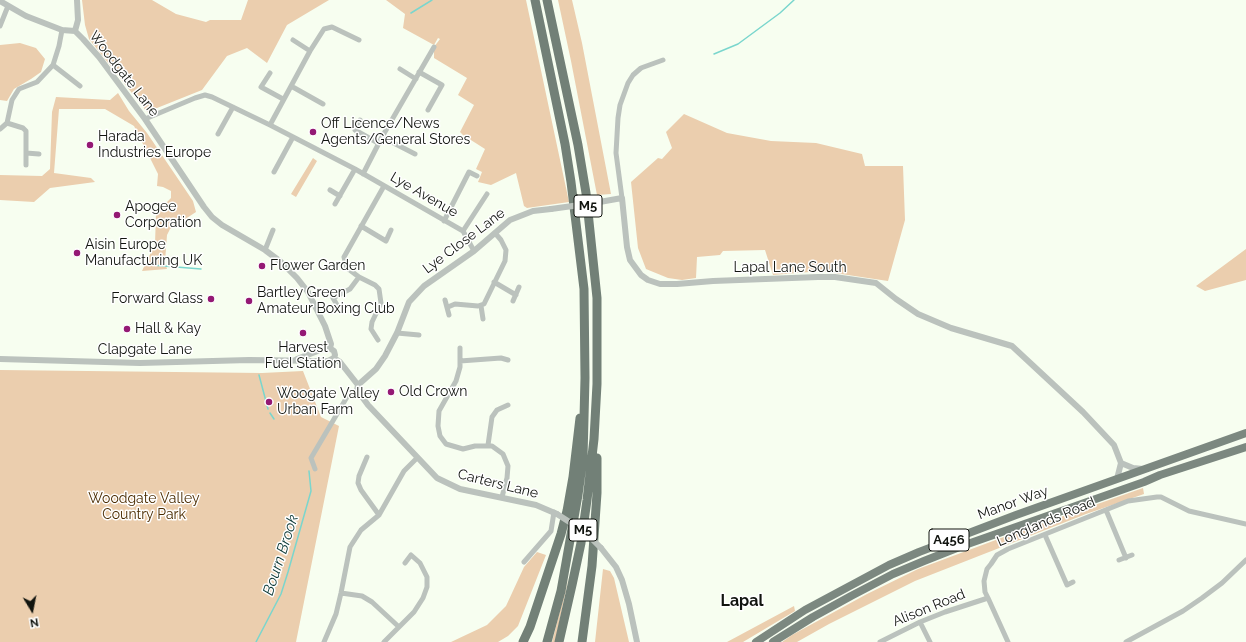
<!DOCTYPE html>
<html>
<head>
<meta charset="utf-8">
<style>
	body { margin:0 }
	#map { position:relative; width:1246px; height:642px; overflow:hidden; background:#f7fef0; font-family:Raleway,sans-serif }
	canvas { display:block }
	.north { position:absolute; left:12px; top:590px; width:40px; height:40px; -webkit-text-stroke:3px #fff; paint-order:stroke; rotate:170deg; font-size:11px; font-weight:700; line-height:16px; text-align:center; color:#11140f }
	.north::after { content:''; display:block; margin:auto; width:14px; height:18px; background:#11140f; clip-path:polygon(50% 0,100% 100%,50% 72%,0 100%) }
</style>
</head>
<body>
<div id="map">
<canvas width="1246" height="642"></canvas>
<div class="north">N</div>
</div>
<script>
const g = document.querySelector('canvas').getContext('2d');
g.lineJoin = 'round';
function fillPath(path, color) { g.fillStyle = color; g.fill(path, 'evenodd'); }
const poly = rows => new Path2D(rows.map(r => 'M' + r).join(''));
function strokePath(path, color, width, dash) { g.strokeStyle = color; g.lineWidth = width; g.lineCap = dash ? 'butt' : 'round'; g.setLineDash(dash || []); g.stroke(path); }
function label(font, color, halo, rows, align = 'center') {
  g.font = font + ' Raleway,sans-serif'; g.lineWidth = 3; g.setLineDash([]); g.textBaseline = 'middle'; g.strokeStyle = halo; g.fillStyle = color; for (const [text, x, y, turn = 0] of rows) {
    g.save(); g.translate(x, y); g.rotate((+turn || 0) * Math.PI / 180); g.textAlign = isNaN(turn) ? turn : align; if (halo) g.strokeText(text, 0, 0); g.fillText(text, 0, 0); g.restore();
  }
}
const green = poly([
	[82,0,152,0,176,14,206,22,210,20,241,20,248,0,329,0,287,25,267,63,247,48,227,56,202,90,147,112,89,39,85,25],
	[386,0,526,0,569,202,527,208,524,206,516,173,491,185,478,182,482,172,476,169,485,149,463,135,460,132,474,105,458,95,467,78,434,58,434,47,440,39,438,38,434,45,403,28,405,14],
	[558,0,572,0,582,43,611,194,597,195,571,61],
	[20,43,36,48,45,59,41,72,31,79,14,89,7,101,0,100,0,45],
	[118,93,129,111,147,133,193,201,196,212,170,229,167,235,165,262,167,269,142,271,155,244,156,213,171,198,171,191,163,187,157,186,158,174,134,126,105,109,59,109,54,173,91,178,95,182,50,188,34,202,0,200,0,175,42,176,50,169,52,112,56,97,110,100],
	[684,114,727,133,771,141,816,143,862,154,865,166,903,166,905,220,888,281,821,271,773,275,765,250,723,251,720,255,697,257,696,278,682,280,668,278,646,269,638,248,631,182,658,158,662,159,672,148,666,132],
	[313,158,317,161,296,197,291,194],
	[1246,249,1246,280,1205,291,1196,286],
	[0,370,262,373,303,371,321,417,339,426,296,642,0,642],
	[1143,488,1144,494,1086,514,915,581,829,624,797,642,782,642,792,635,867,594,918,569,1001,538],
	[537,552,546,555,518,626,508,636,498,642,451,642,487,625,506,606,524,567],
	[603,569,610,571,614,578,629,642,595,642],
	[569,576,555,642,552,642],
	[794,606,795,611,743,642,727,642]
]);
const stream = poly([
	[411,13,432,0],
	[714,54,738,44,780,13,794,0],
	[139,264,201,269],
	[259,375,268,409],
	[270,413,274,419],
	[256,642,281,594,288,572,311,491,309,471]
]);
const minor = poly([
	[0,26,8,6],
	[293,40,310,51],
	[53,65,80,86],
	[400,69,416,79],
	[419,72,442,85,428,110],
	[270,73,261,87,283,99],
	[291,86,323,104],
	[145,119,195,98,205,95,212,97,270,125,355,169,463,231,474,251],
	[360,120,355,130,378,143],
	[7,123,23,128,26,131,26,165],
	[270,125,310,51,324,29,332,27,359,40],
	[0,129,7,123,12,100,19,89,37,82,53,65,59,46,62,30],
	[218,134,233,107],
	[382,137,415,154],
	[26,153,39,154],
	[274,172,293,137],
	[363,174,382,137,434,47],
	[330,190,340,196],
	[622,198,616,153,618,118,620,105,628,83,633,75,641,68,663,60],
	[335,204,355,169],
	[444,221,469,172,477,176],
	[361,226,386,241,391,230],
	[463,231,487,194],
	[265,250,273,230],
	[494,282,516,295],
	[445,300,449,315],
	[513,301,519,287],
	[337,305,333,298,350,289,359,277],
	[481,306,483,319],
	[448,307,455,304,478,306,484,304,505,261,506,250,501,240,495,233],
	[397,333,419,335],
	[378,340,371,329,372,322,381,303,379,289,375,285,359,277,347,268,344,257,384,186],
	[460,348,460,367,456,381,439,411,438,426,440,436,446,444,463,449,475,446,492,446,503,454,508,466,507,478,502,497],
	[460,361,501,358,508,360],
	[488,445,492,417,497,410,508,405],
	[367,457,359,476,358,483,361,490,379,515],
	[315,469,311,458,347,397,357,390],
	[1106,510,1126,558],
	[1045,535,1067,585,1073,582],
	[1119,560,1132,555],
	[524,562,551,531,554,512],
	[341,593,362,596,372,602,399,627],
	[920,622,930,642],
	[324,642,336,614,341,593,350,547,361,530,379,515,404,471,417,458],
	[384,642,414,612,423,598,427,587,427,577,420,563,411,555,405,563],
	[880,642,920,622,945,612,988,598],
	[1008,642,988,598,985,592,984,581,987,569,991,564,997,555,1008,549,1128,501,1157,497,1161,497,1189,511,1246,524],
	[1126,642,1183,611,1202,598,1222,583,1246,560]
]);
const tertiary = poly([
	[0,1,26,16,62,30,75,31],
	[75,31,83,39,99,57,145,119,204,207,212,217,222,225,265,250,281,262,297,278,308,292,325,326,331,344,330,348],
	[75,31,78,20,77,0],
	[594,203,622,198,627,247,630,260,641,275,648,280,660,284,677,284,713,281,818,277,835,277,876,283,896,299,918,314,951,328,1012,346,1083,412,1114,445,1121,463,1117,479],
	[334,358,340,362,358,385],
	[0,359,140,363,249,360,328,361,334,358],
	[297,359,328,347,334,351,335,355,334,358],
	[358,385,376,369,385,356,397,333,409,302,424,286,474,251,510,220,533,211,551,209],
	[358,385,357,390,368,405,437,478,460,489,536,505,557,514],
	[1121,463,1133,468,1143,469],
	[601,548,616,567,622,580,629,604,637,642]
]);
const trunk = poly([
	[756,642,805,610,889,565,919,552,1016,515,1246,433],
	[773,642,813,617,851,596,893,574,924,561,962,546,1144,482,1160,475,1246,447]
]);
const motorway = poly([
	[535,0,565,144,571,182,584,289,585,378,583,458,578,495,561,591,547,642],
	[547,0,578,145,586,193,597,298,597,384,594,439,587,500,581,543,572,585,559,642],
	[523,642,530,627,561,534,567,511,573,477,580,418],
	[582,642,592,566,597,493,597,458]
]);
const tertiaryBridge = poly([
	[551,209,594,203],
	[557,514,585,532,601,548]
]);
const markers = [
	[313,132,4,"#941974"],
	[90,145,4,"#941974"],
	[117,215,4,"#941974"],
	[77,253,4,"#941974"],
	[262,266,4,"#941974"],
	[211,299,4,"#941974"],
	[249,301,4,"#941974"],
	[127,329,4,"#941974"],
	[303,333,4,"#941974"],
	[391,392,4,"#941974"],
	[269,402,4,"#941974"]
];
const shields = [
	[588,206,28],
	[583,530,28],
	[949,540,40]
];
const shieldNames = [
	["M5",588,206],
	["M5",583,530],
	["A456",949,540]
];
const streetNames = [
	["Woodgate Lane",124,74,52],
	["Lye Avenue",424,195,30],
	["Lye Close Lane",464,241,-37],
	["Lapal Lane South",790,268],
	["Clapgate Lane",145,350],
	["Carters Lane",498,484,14],
	["Manor Way",1013,503,-20],
	["Longlands Road",1046,522,-23],
	["Alison Road",929,608,-22]
];
const poiNames = [
	["Off Licence/News",321,124],
	["Agents/General Stores",321,140],
	["Harada",98,137],
	["Industries Europe",98,153],
	["Apogee",125,207],
	["Corporation",125,223],
	["Aisin Europe",85,245],
	["Manufacturing UK",85,261],
	["Flower Garden",270,266],
	["Bartley Green",257,293],
	["Amateur Boxing Club",257,309],
	["Forward Glass",203,299,"right"],
	["Hall & Kay",135,329],
	["Harvest",303,348,"center"],
	["Fuel Station",303,364,"center"],
	["Old Crown",399,392],
	["Woogate Valley",277,394],
	["Urban Farm",277,410]
];
const parkNames = [
	["Woodgate Valley",144,499],
	["Country Park",144,515]
];
const waterNames = [
	["Bourn Brook",281,555,-72]
];
const quarterNames = [
	["Lapal",742,601]
];
fillPath(green, '#ebceae');
strokePath(stream, '#7ad6cd', 1.5);
strokePath(minor, '#bbc2bd', 5);
strokePath(tertiary, '#bbc2bd', 6);
strokePath(trunk, '#7c8880', 8);
strokePath(motorway, '#728077', 9);
strokePath(tertiaryBridge, '#bbc2bd', 6);
for (const [x, y, r, color] of markers) { const dot = new Path2D(); dot.arc(x, y, r, 0, 2 * Math.PI); g.fillStyle = color; g.fill(dot); strokePath(dot, '#fff', 1.5); }
for (const [x, y, w] of shields) { const box = new Path2D(); box.roundRect(x - w / 2, y - 11, w, 22, 3); g.fillStyle = '#fff'; g.fill(box); strokePath(box, '#11140f', 1); }
label('bold 13px', '#11140f', null, shieldNames);
label('14px', '#11140f', '#fff', streetNames);
label('14px', '#11140f', '#fff', poiNames, 'left');
label('14px', '#4a2b00', '#fff', parkNames);
label('italic 15px', '#0a3734', '#fff', waterNames);
label('bold 16px', '#11140f', '#fff', quarterNames);
</script>
</body>
</html>
